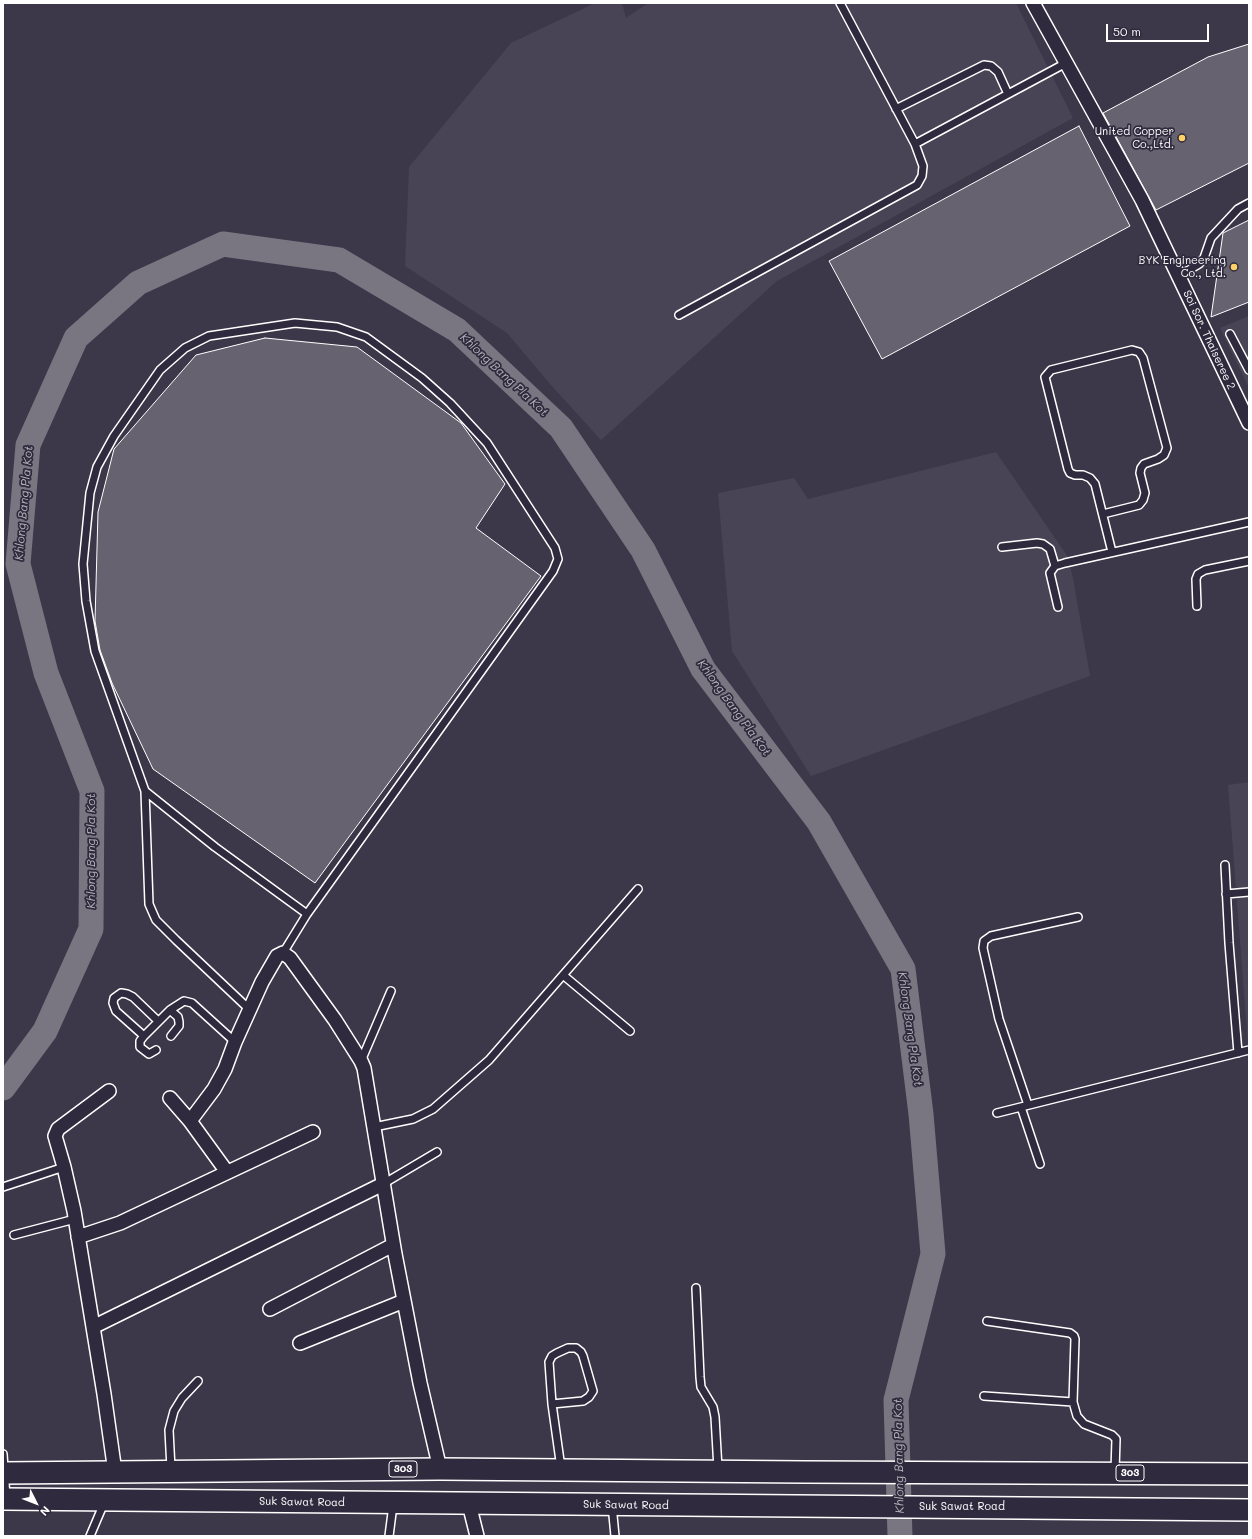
<!DOCTYPE html>
<html>
<head>
<meta charset="utf-8">
<style>
	body { margin:0 }
	#map { position:relative; width:1252px; height:1539px; overflow:hidden; background:#3c3749; font-family:Mali,sans-serif }
	canvas { display:block }
	.frame { position:absolute; inset:0; border:4px solid #fff; pointer-events:none }
	.north { position:absolute; left:16px; top:1483px; width:40px; height:40px; -webkit-text-stroke:3px #2f2a3d; paint-order:stroke; rotate:132deg; font-size:11px; font-weight:700; line-height:16px; text-align:center; color:#fff }
	.north::after { content:''; display:block; margin:auto; width:14px; height:18px; background:#fff; clip-path:polygon(50% 0,100% 100%,50% 72%,0 100%) }
	.scale { position:absolute; left:1106px; top:24px; width:103px; height:18px; box-sizing:border-box; border:2px solid #fff; border-top:0; padding-left:5px; font-size:12px; line-height:14px; white-space:nowrap; color:#fff; -webkit-text-stroke:3px #2f2a3d; paint-order:stroke }
</style>
</head>
<body>
<div id="map">
<canvas width="1252" height="1539"></canvas>
<div class="frame"></div>
<div class="north">N</div>
<div class="scale">50 m</div>
</div>
<script>
const g = document.querySelector('canvas').getContext('2d');
g.lineJoin = 'round';
function fillPath(path, color) { g.fillStyle = color; g.fill(path, 'evenodd'); }
const poly = rows => new Path2D(rows.map(r => 'M' + r).join(''));
function strokePath(path, color, width, dash) { g.strokeStyle = color; g.lineWidth = width; g.lineCap = dash ? 'butt' : 'round'; g.setLineDash(dash || []); g.stroke(path); }
function label(font, color, halo, rows, align = 'center') {
  g.font = font + ' Mali,sans-serif'; g.lineWidth = 3.5; g.setLineDash([]); g.textBaseline = 'middle'; g.strokeStyle = halo; g.fillStyle = color; for (const [text, x, y, turn = 0] of rows) {
    g.save(); g.translate(x, y); g.rotate((+turn || 0) * Math.PI / 180); g.textAlign = isNaN(turn) ? turn : align; if (halo) g.strokeText(text, 0, 0); g.fillText(text, 0, 0); g.restore();
  }
}
const built = poly([
	[595,3,622,3,626,18,648,3,1016,3,1073,118,777,281,601,440,550,384,507,333,405,266,409,167,511,43],
	[1249,316,1249,388,1220,328],
	[996,452,1068,557,1073,578,1090,676,811,776,732,651,718,493,794,478,808,499],
	[1249,782,1249,1045,1248,1045,1228,785]
]);
const river = poly([
	[3,1088,45,1031,91,929,92,791,46,673,18,564,28,445,76,338,138,283,223,244,339,260,457,330,561,428,643,550,703,669,819,822,903,969,921,1114,933,1254,896,1400,900,1536]
]);
const building = poly([
	[1249,44,1249,163,1156,210,1103,113,1208,57,1249,44],
	[1079,126,1130,226,882,359,829,261,1079,126],
	[1249,220,1249,302,1211,317,1223,233,1249,220],
	[265,338,357,347,461,423,505,484,476,528,541,576,315,883,153,769,112,683,100,650,95,621,98,512,114,449,196,355,265,338]
]);
const lane = poly([
	[840,3,915,144],
	[896,109,984,65,991,66,998,72,1008,94],
	[1179,276,1199,264,1204,258,1211,238,1238,209,1249,203],
	[679,315,917,185,922,176,923,166,915,144,1066,63],
	[1230,334,1249,370],
	[1103,514,1139,505,1143,500,1145,493,1140,473,1141,468,1144,464,1158,459,1164,455,1167,448,1143,358,1139,352,1132,350,1051,370,1045,377,1068,469,1070,473,1075,475,1083,475,1090,478,1095,484,1112,552],
	[1002,547,1037,543,1043,544,1050,549,1055,566],
	[1197,606,1196,579,1198,574,1205,570,1249,561],
	[1058,607,1050,573,1055,566,1065,563,1249,522],
	[145,791,149,904,152,911,156,920,176,940,249,1009],
	[1225,865,1229,943,1238,1053],
	[1226,894,1249,892],
	[283,953,307,914,553,571,558,559,555,548,487,443,450,403,422,378,366,337,337,327,295,323,209,336,185,348,160,370,114,436,97,467,90,493,83,564,86,601,95,651,145,791,215,847,307,914],
	[563,975,630,1031],
	[144,1036,170,1010],
	[171,1036,179,1026,179,1022,178,1017,170,1010,184,1001,192,1003,235,1042],
	[156,1050,149,1054,140,1047,140,1041,144,1036,116,1011,113,1003,114,998,121,993,127,994,133,997,158,1021],
	[361,1061,391,991],
	[1028,1105,999,1019,983,948,984,941,991,936,1078,917],
	[1021,1107,1040,1164],
	[997,1113,1249,1050],
	[374,1127,413,1119,433,1109,489,1060,638,889],
	[383,1184,437,1152],
	[3,1187,64,1167],
	[14,1235,75,1219],
	[696,1288,700,1377,701,1387,713,1407,715,1417,718,1469],
	[987,1321,1070,1333,1074,1336,1075,1339,1073,1402,1077,1416,1084,1424,1112,1435,1116,1439,1115,1471],
	[984,1396,1073,1402],
	[552,1404,583,1401,589,1397,593,1391,583,1356,581,1352,576,1348,568,1348,557,1353,552,1356,549,1362,552,1404,561,1468],
	[3,1454,6,1497],
	[171,1469,169,1430,174,1411,182,1398,198,1381],
	[612,1505,615,1536],
	[90,1536,104,1503],
	[389,1536,393,1505]
]);
const street = poly([
	[1033,3,1142,200,1249,423],
	[109,1091,58,1129,55,1136,64,1167,74,1211,104,1394,115,1472],
	[170,1098,190,1121,227,1172],
	[190,1121,214,1089,225,1069,235,1042,262,982,277,956,283,953,290,958,335,1020,361,1061,364,1068,395,1254,420,1383,440,1469],
	[78,1237,120,1223,313,1132],
	[270,1309,393,1245],
	[93,1327,383,1184],
	[300,1343,404,1301],
	[469,1504,477,1536]
]);
const primary = poly([
	[3,1473,440,1469,804,1472,1249,1474],
	[3,1499,1249,1510]
]);
const markers = [
	[1182,138,4,"#ffd166"],
	[1234,267,4,"#ffd166"]
];
const shields = [
	[403,1469,28],
	[1130,1473,28]
];
const shieldNames = [
	["303",403,1469],
	["303",1130,1473]
];
const poiNames = [
	["United Copper",1174,132],
	["Co.,Ltd.",1174,145],
	["BYK Engineering",1226,261],
	["Co., Ltd.",1226,274]
];
const streetNames = [
	["Soi Sor. Thaiseree 2",1209,340,65],
	["Suk Sawat Road",302,1502,1],
	["Suk Sawat Road",626,1505,1],
	["Suk Sawat Road",962,1507]
];
const waterNames = [
	["Khlong Bang Pla Kot",504,375,43],
	["Khlong Bang Pla Kot",24,503,-85],
	["Khlong Bang Pla Kot",734,708,54],
	["Khlong Bang Pla Kot",91,851,-90],
	["Khlong Bang Pla Kot",910,1029,82],
	["Khlong Bang Pla Kot",899,1456,-91]
];
fillPath(built, '#494455');
strokePath(river, '#797682', 25);
fillPath(building, '#666270');
strokePath(building, '#fff', 1);
strokePath(lane, '#fff', 10);
strokePath(street, '#fff', 16);
strokePath(primary, '#fff', 24);
strokePath(lane, '#2f2a3d', 7);
strokePath(street, '#2f2a3d', 13);
strokePath(primary, '#2f2a3d', 21);
for (const [x, y, r, color] of markers) { const dot = new Path2D(); dot.arc(x, y, r, 0, 2 * Math.PI); g.fillStyle = color; g.fill(dot); strokePath(dot, '#2f2a3d', 1.5); }
for (const [x, y, w] of shields) { const box = new Path2D(); box.roundRect(x - w / 2, y - 8, w, 16, 3); g.fillStyle = '#2f2a3d'; g.fill(box); strokePath(box, '#fff', 1); }
label('bold 10px', '#fff', null, shieldNames);
label('11px', '#fff', '#2f2a3d', poiNames, 'right');
label('11px', '#fff', '#2f2a3d', streetNames);
label('italic 12px', '#b5b4ba', '#2f2a3d', waterNames);
</script>
</body>
</html>
